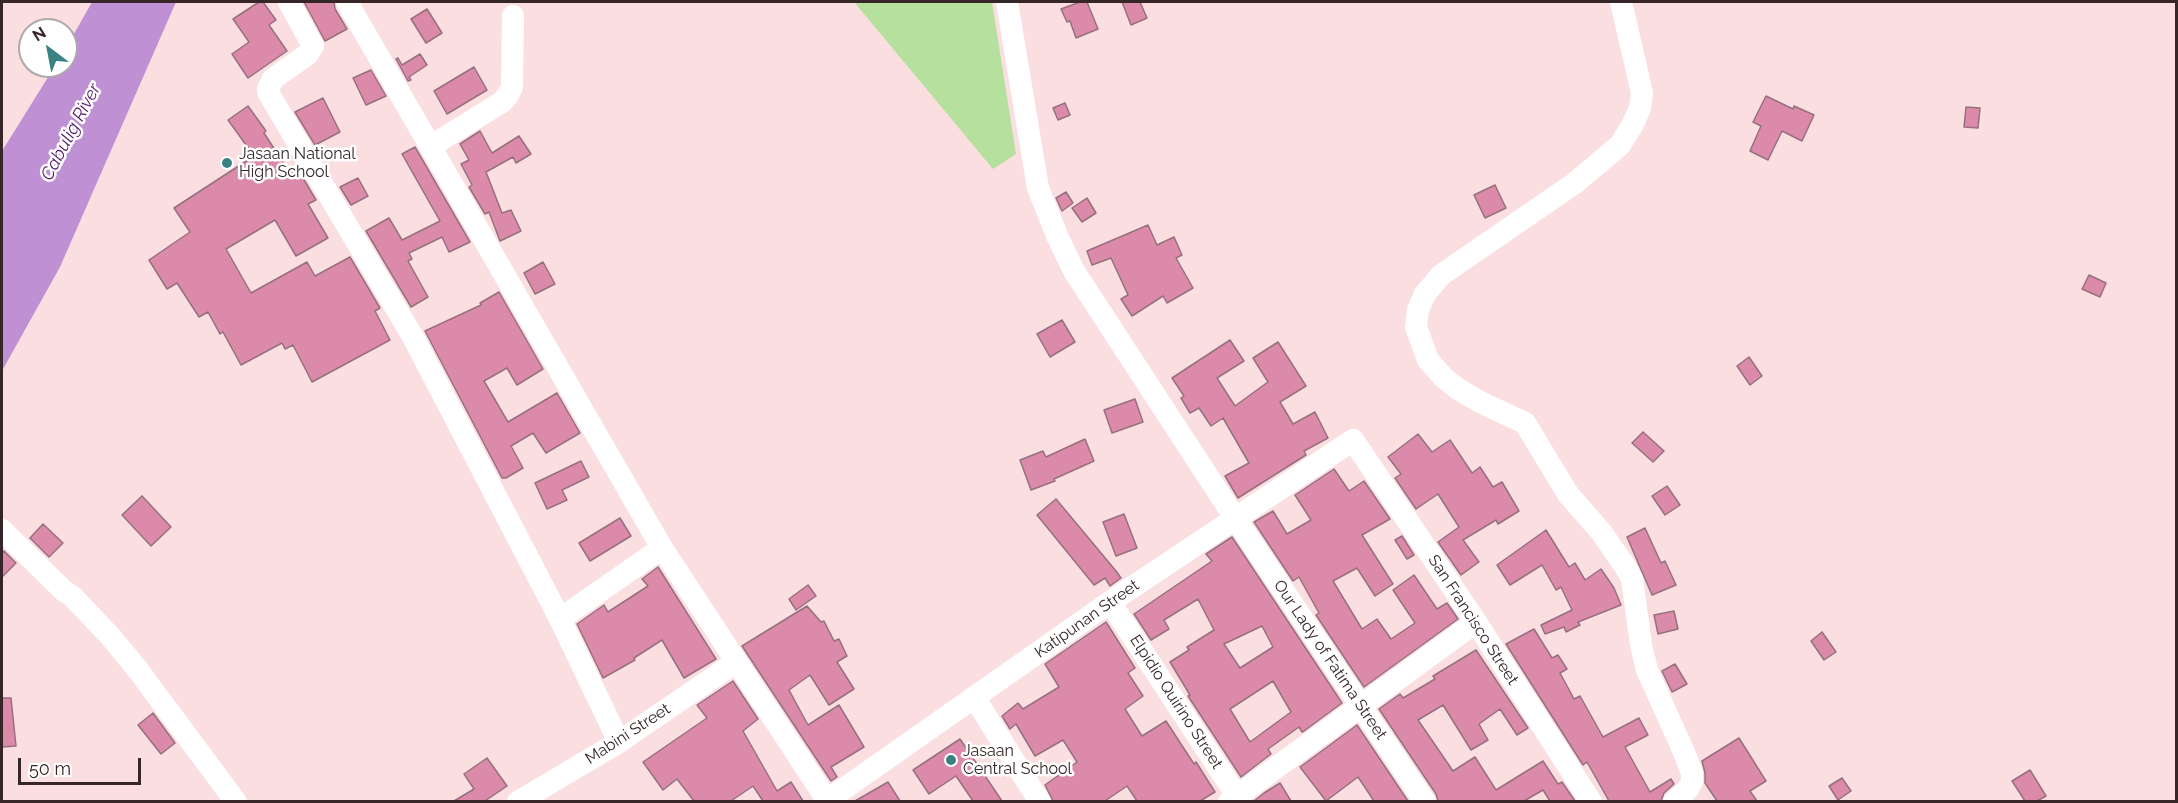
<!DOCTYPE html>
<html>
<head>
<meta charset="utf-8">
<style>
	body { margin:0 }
	#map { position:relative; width:2178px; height:803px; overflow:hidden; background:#fbdfe0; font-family:Raleway,sans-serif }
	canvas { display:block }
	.frame { position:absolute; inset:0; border:3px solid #372627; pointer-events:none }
	.north { position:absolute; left:18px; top:18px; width:60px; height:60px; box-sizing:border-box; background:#fff; border:2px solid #afa8a9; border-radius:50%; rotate:328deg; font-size:16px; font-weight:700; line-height:24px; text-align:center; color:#372627 }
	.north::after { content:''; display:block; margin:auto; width:21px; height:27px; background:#3a8282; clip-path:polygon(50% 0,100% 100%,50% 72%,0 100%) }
	.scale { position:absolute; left:18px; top:758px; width:123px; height:27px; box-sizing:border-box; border:3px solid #372627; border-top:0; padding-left:8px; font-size:18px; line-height:21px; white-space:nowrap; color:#372627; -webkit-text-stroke:4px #fff; paint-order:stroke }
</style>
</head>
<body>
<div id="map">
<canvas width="2178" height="803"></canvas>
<div class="frame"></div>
<div class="north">N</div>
<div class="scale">50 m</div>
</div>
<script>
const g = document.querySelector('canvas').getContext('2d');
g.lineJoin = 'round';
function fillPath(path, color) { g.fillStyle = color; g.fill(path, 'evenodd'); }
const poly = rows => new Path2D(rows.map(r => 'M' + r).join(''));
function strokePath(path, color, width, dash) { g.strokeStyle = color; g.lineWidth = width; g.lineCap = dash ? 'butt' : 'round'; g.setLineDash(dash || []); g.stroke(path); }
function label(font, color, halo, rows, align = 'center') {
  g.font = font + ' Raleway,sans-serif'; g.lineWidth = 5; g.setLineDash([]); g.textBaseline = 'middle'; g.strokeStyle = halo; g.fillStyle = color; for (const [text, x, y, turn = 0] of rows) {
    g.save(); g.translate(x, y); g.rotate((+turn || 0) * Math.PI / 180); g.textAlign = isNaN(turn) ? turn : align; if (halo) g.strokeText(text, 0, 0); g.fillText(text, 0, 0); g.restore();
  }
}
const green = poly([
	[854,2,992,2,1016,154,993,169]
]);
const water = poly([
	[92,2,176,2,60,267,2,371,2,151,55,66,66,66,66,48]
]);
const building = poly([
	[259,2,263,2,276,20,269,25,287,51,248,78,232,54,249,42,233,19,259,2],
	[304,2,334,2,335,9,347,29,325,41,304,2],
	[1080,2,1087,2,1098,29,1076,38,1070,21,1067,22,1061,9,1080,2],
	[1122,2,1140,2,1147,18,1131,25,1122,2],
	[427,9,442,33,426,43,411,19,427,9],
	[420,54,427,65,409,77,411,80,408,81,396,59,398,58,402,65,420,54],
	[474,67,487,90,447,114,434,91,474,67],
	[371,70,386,96,366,105,353,78,371,70],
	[1766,96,1793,109,1794,106,1814,115,1802,141,1782,131,1768,160,1750,151,1761,126,1753,122,1766,96],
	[323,98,340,132,315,145,295,112,323,98],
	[1065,103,1070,115,1058,120,1053,108,1065,103],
	[248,106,266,131,264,133,290,173,297,168,316,200,308,204,328,238,296,256,275,220,226,249,251,293,307,262,315,276,350,257,380,308,375,311,390,340,312,382,293,345,285,349,282,343,241,365,223,332,220,334,208,312,199,317,177,283,167,289,149,260,190,232,174,208,254,156,228,120,248,106],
	[1966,107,1980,108,1978,128,1964,127,1966,107],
	[480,131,492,153,519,136,531,154,516,163,513,157,486,172,502,213,511,210,521,231,500,241,489,212,485,214,469,187,472,185,461,164,469,160,460,144,480,131],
	[415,147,470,242,449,252,442,237,409,253,412,259,408,261,428,297,411,307,366,231,389,218,402,240,440,221,402,154,415,147],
	[358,178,368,196,351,205,340,187,358,178],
	[1495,185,1506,208,1485,218,1474,195,1495,185],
	[1066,192,1073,203,1062,211,1056,198,1066,192],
	[1087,198,1096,213,1082,222,1072,208,1087,198],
	[1148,225,1157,245,1174,237,1182,255,1176,258,1193,288,1167,303,1163,296,1132,316,1121,299,1128,295,1111,258,1092,265,1087,251,1148,225],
	[543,262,555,284,535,294,524,273,543,262],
	[2089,275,2106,283,2100,297,2082,289,2089,275],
	[499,292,543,369,517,385,507,368,484,381,508,422,557,393,580,433,546,453,533,433,511,446,523,468,506,478,502,478,425,331,481,305,480,303,499,292],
	[1062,320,1075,342,1050,357,1037,334,1062,320],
	[1230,340,1244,361,1217,378,1235,406,1268,382,1253,358,1278,342,1306,386,1280,402,1293,424,1315,412,1328,438,1304,451,1306,455,1238,498,1225,476,1249,463,1223,418,1211,426,1199,408,1190,413,1181,398,1184,396,1172,378,1230,340],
	[1749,357,1762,376,1750,385,1737,366,1749,357],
	[1135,399,1143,422,1112,433,1104,410,1135,399],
	[1643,432,1664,451,1653,462,1632,443,1643,432],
	[1418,434,1432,452,1450,440,1472,473,1480,467,1493,487,1502,482,1519,511,1498,524,1496,520,1463,540,1479,562,1461,575,1438,542,1459,527,1438,494,1416,509,1395,478,1401,474,1388,457,1418,434],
	[1085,439,1094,461,1054,479,1055,481,1031,490,1020,460,1043,451,1046,457,1085,439],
	[581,461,589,477,562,490,567,500,547,509,535,483,581,461],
	[1334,469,1349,491,1364,481,1390,519,1362,535,1393,584,1375,596,1357,568,1333,581,1362,629,1377,619,1391,639,1415,623,1393,590,1414,575,1437,609,1447,603,1458,619,1364,687,1316,615,1319,613,1299,577,1293,581,1254,522,1273,511,1287,534,1311,520,1295,495,1334,469],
	[1667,486,1680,505,1665,515,1652,496,1667,486],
	[142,496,171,527,151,546,122,515,142,496],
	[1056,499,1116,571,1121,578,1110,586,1105,578,1094,585,1037,515,1056,499],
	[1124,514,1137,548,1116,556,1103,522,1124,514],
	[620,518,631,536,590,561,579,543,620,518],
	[43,524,63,543,49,557,30,538,43,524],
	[1645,528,1661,563,1665,561,1676,585,1652,595,1627,537,1645,528],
	[1546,530,1569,567,1575,563,1585,580,1601,569,1614,588,1621,605,1578,622,1580,625,1566,632,1564,627,1545,634,1541,625,1572,610,1561,587,1556,590,1542,565,1510,585,1497,565,1546,530],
	[1402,536,1414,555,1407,559,1395,540,1402,536],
	[1232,537,1342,703,1304,731,1302,732,1299,727,1268,749,1271,754,1241,777,1188,696,1190,695,1170,662,1189,650,1187,647,1214,630,1198,599,1164,620,1169,629,1151,640,1134,614,1212,561,1206,554,1232,537],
	[1262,626,1273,647,1240,668,1224,644,1262,626],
	[1273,681,1291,712,1250,742,1230,709,1273,681],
	[4,551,16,563,2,577,2,554,4,551],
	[658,567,716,659,684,678,662,640,634,658,635,660,603,678,577,624,604,605,608,612,648,586,642,579,658,567],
	[808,585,816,596,796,610,789,599,808,585],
	[807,606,821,622,824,621,834,641,839,639,847,656,837,662,854,689,829,705,810,675,789,690,808,725,839,705,864,747,831,767,837,777,831,781,742,646,807,606],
	[1674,611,1678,629,1658,634,1654,615,1674,611],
	[1106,622,1135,668,1128,673,1143,696,1125,709,1142,736,1166,721,1194,764,1196,762,1215,792,1200,801,1137,801,1127,786,1105,801,1053,801,1045,785,1077,762,1063,740,1035,756,1016,724,1010,729,1002,716,1018,703,1023,709,1059,687,1045,664,1106,622],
	[1534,629,1552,658,1558,655,1567,669,1560,673,1574,699,1580,696,1603,737,1639,718,1648,735,1625,747,1650,792,1671,779,1674,784,1664,793,1661,801,1609,801,1587,762,1583,765,1506,644,1534,629],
	[1822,632,1836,652,1824,660,1811,641,1822,632],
	[1476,650,1528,728,1517,735,1500,709,1479,724,1488,740,1471,750,1443,705,1418,720,1453,771,1475,757,1496,790,1543,761,1558,784,1562,782,1575,801,1550,801,1543,790,1524,801,1438,801,1436,794,1379,709,1400,694,1403,698,1435,679,1433,676,1476,650],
	[1675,664,1687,684,1672,692,1662,671,1675,664],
	[733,681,758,719,743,731,777,791,791,782,803,801,761,801,763,801,753,786,731,801,694,801,677,779,663,790,643,762,707,718,697,705,733,681],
	[2,698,11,698,16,746,2,747,2,698],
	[153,713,175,743,161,754,138,725,153,713],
	[1357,725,1408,801,1374,801,1358,777,1326,801,1300,767,1357,725],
	[1739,738,1766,781,1750,791,1757,801,1717,801,1705,783,1705,773,1702,761,1739,738],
	[960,739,1002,801,973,801,956,776,929,794,913,770,960,739],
	[487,758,507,786,485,801,454,801,474,789,464,774,487,758],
	[2030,770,2046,796,2037,801,2025,801,2012,781,2030,770],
	[1842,778,1851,791,1838,800,1829,786,1842,778],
	[888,782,900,801,855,801,888,782],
	[1280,783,1291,801,1254,801,1264,793,1280,783]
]);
const minor = poly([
	[289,2,313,46,308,54,273,79,268,89,269,94,413,337,560,619,619,742],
	[347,2,662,548,827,800],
	[1007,2,1038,188,1058,238,1074,271,1235,518,1425,802],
	[1621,2,1642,93,1640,108,1633,124,1620,145,1575,183,1441,275,1425,294,1418,310,1416,327,1428,360,1443,377,1458,389,1480,402,1525,423,1568,494,1602,533,1626,568,1632,579,1641,645,1647,670,1684,752,1692,773,1692,781,1688,789,1674,802],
	[431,146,502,102,508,95,512,87,513,16],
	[2,530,64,591,72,596,110,636,138,670,236,802],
	[1110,602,1241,802],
	[560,619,662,548],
	[974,697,1040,802],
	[518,802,619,742,736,662],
	[825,802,1110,602,1353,440,1476,622,1591,802],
	[1229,802,1476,622]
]);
const markers = [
	[227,163,6,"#3a8282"],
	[951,760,6,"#3a8282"]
];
const poiNames = [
	["Jasaan National",239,154],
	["High School",239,172],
	["Jasaan",963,751],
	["Central School",963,769]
];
const streetNames = [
	["Katipunan Street",1087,619,-35],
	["San Francisco Street",1473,620,57],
	["Our Lady of Fatima Street",1330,660,56],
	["Elpidio Quirino Street",1176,702,57],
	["Mabini Street",628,734,-33]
];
const waterNames = [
	["Cabulig River",71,132,-62]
];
fillPath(green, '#b6e09e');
fillPath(water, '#bf91d4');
fillPath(building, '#dc8aaa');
strokePath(building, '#97707f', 1.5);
strokePath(minor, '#fff', 22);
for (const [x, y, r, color] of markers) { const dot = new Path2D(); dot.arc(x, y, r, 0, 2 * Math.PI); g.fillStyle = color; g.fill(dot); strokePath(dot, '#fff', 2); }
label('16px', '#372627', '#fff', poiNames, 'left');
label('16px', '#372627', '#fff', streetNames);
label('italic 18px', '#541a6b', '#fff', waterNames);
</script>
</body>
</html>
